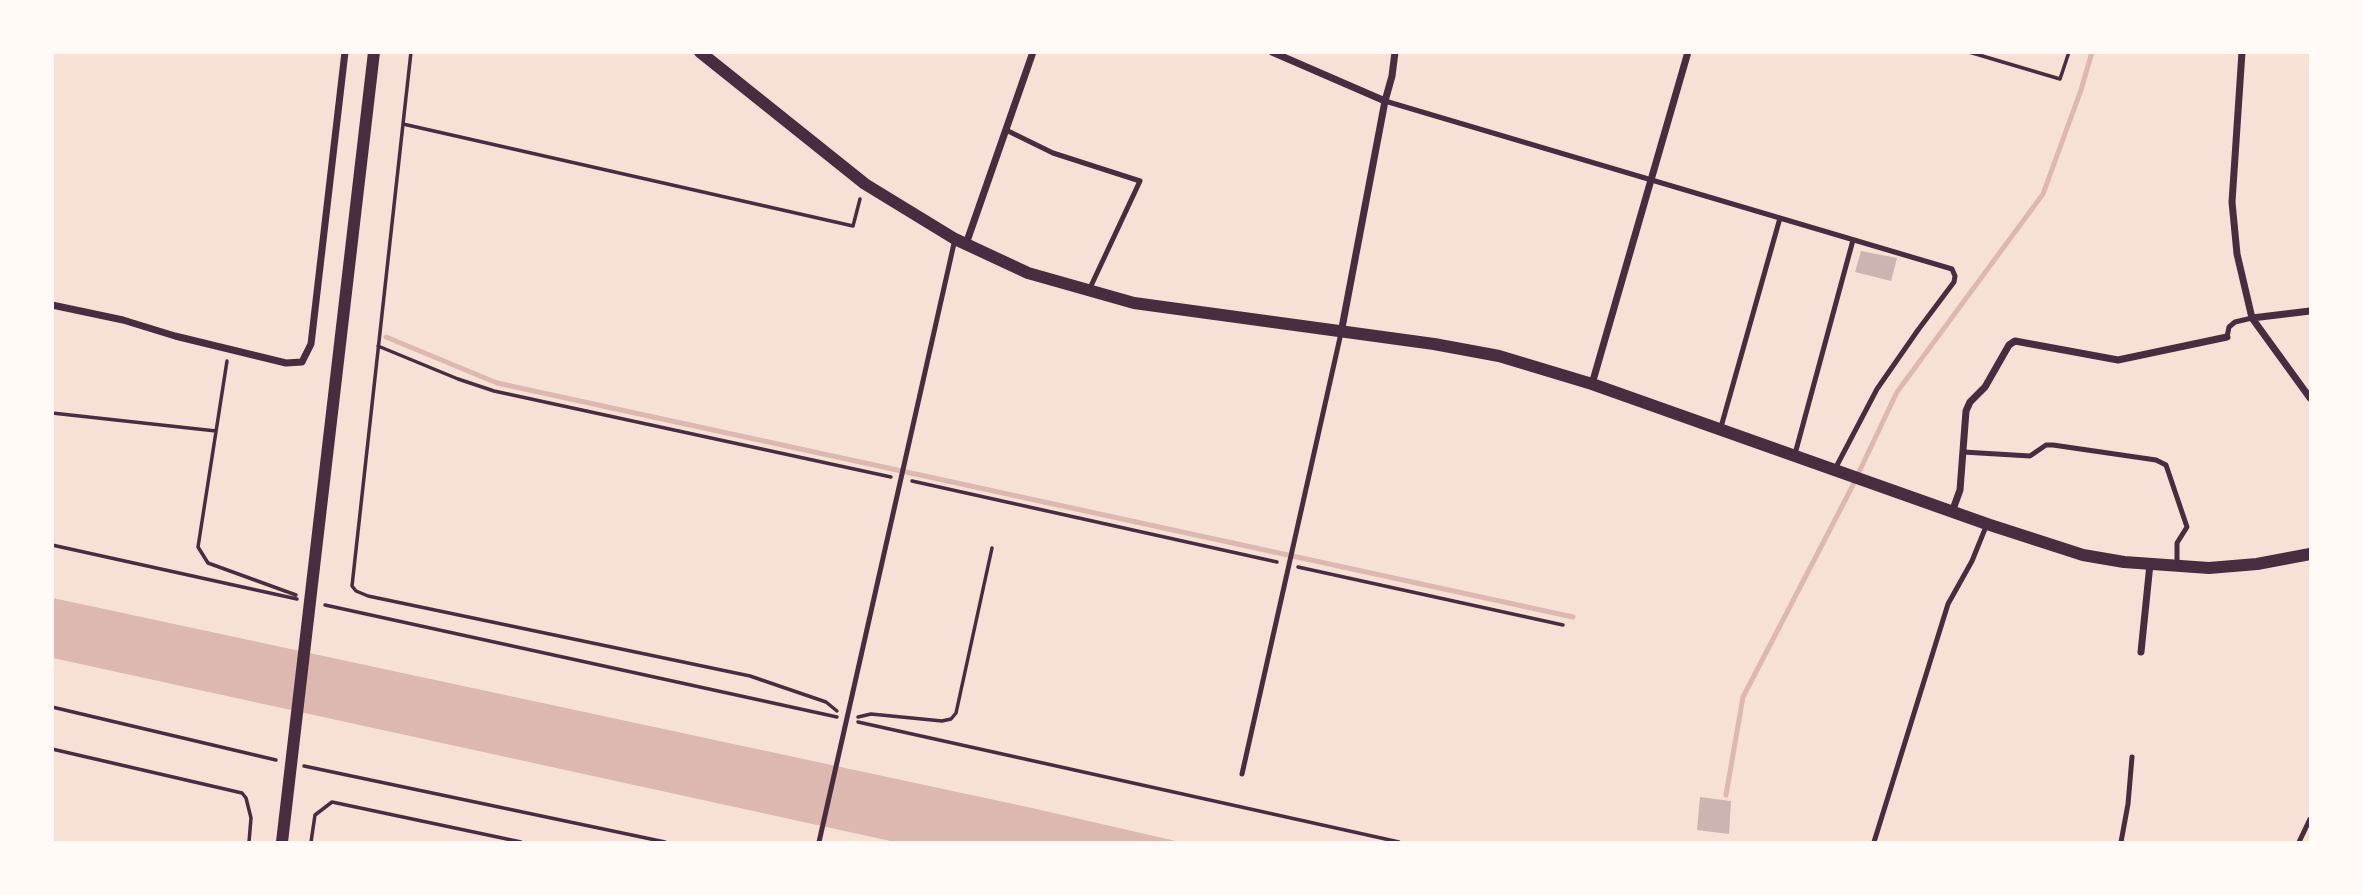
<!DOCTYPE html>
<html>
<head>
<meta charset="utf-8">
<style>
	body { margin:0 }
	#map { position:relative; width:2363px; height:895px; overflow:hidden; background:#f7e1d7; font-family:Signika,sans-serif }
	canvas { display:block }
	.frame { position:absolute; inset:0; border:54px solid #fffaf5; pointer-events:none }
</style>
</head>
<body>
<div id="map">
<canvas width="2363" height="895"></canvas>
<div class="frame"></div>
</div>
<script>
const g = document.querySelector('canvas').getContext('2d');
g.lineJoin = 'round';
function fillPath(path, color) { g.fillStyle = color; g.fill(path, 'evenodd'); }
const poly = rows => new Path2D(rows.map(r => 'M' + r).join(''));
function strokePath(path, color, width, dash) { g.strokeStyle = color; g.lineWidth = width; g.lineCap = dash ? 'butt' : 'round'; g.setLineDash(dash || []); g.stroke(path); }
const water = poly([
	[53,598,1032,808,1180,842,895,842,53,658]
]);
const stream = poly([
	[386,337,497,383,1573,617],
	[1726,795,1743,697,1851,489,1897,392,2043,194,2081,90,2092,52]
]);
const building = poly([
	[1861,251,1897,258,1891,281,1855,272],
	[1700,797,1731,801,1729,834,1697,830]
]);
const path = poly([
	[411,52,403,124,853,226,860,199],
	[1969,52,2060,79,2069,52],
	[403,124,352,586,356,591,368,596,750,676,826,702,837,711],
	[378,346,458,379,494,391,891,477],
	[227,361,198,547,208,563,296,595],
	[52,413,216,431],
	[912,481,1277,562],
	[52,545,297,599],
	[1298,567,1563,625],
	[325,605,837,717],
	[52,707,276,760],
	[858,717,871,714,942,721,951,719,956,713,992,548],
	[858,722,1399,842],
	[52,749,242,793,246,798,251,818,249,842],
	[304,766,665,842],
	[311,842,315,815,332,802,521,842]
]);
const service = poly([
	[1385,101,1952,269,1955,276,1954,282,1918,330,1877,389,1835,469],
	[1006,130,1053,153,1140,181,1090,288],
	[2227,337,2229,327,2235,322,2252,318],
	[1721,427,1780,218],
	[1963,452,2030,456,2046,445,2053,445,2156,460,2166,465,2187,527,2177,543,2177,563],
	[1795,454,1853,240],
	[1242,774,1341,333],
	[819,842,955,239],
	[1874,842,1948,604,1972,561,1987,524],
	[2121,842,2128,804,2132,757],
	[2299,842,2310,819]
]);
const minor = poly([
	[1272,52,1385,101],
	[2242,52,2232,202,2237,254,2252,318,2310,398],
	[966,244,1033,52],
	[52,305,123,320,175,336,286,363,302,362,311,344,345,52],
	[2252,318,2310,311],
	[1341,333,1385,101,1392,76,1395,52],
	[1592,384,1688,52],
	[1952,512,1960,490,1966,411,1970,402,1985,387,2009,345,2015,341,2118,360,2227,337],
	[2141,652,2150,564]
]);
const tertiary = poly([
	[700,52,865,184,955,239,1028,273,1134,303,1434,344,1499,356,1592,384,1987,524,2083,555,2124,562,2209,568,2257,564,2310,554],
	[282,842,374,52]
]);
fillPath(water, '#dcb8b0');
strokePath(stream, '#dcb8b0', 5);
fillPath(building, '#ccb4b1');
strokePath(path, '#4a2c40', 3.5);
strokePath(service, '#4a2c40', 5);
strokePath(minor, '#4a2c40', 7);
strokePath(tertiary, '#4a2c40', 12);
</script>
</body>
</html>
